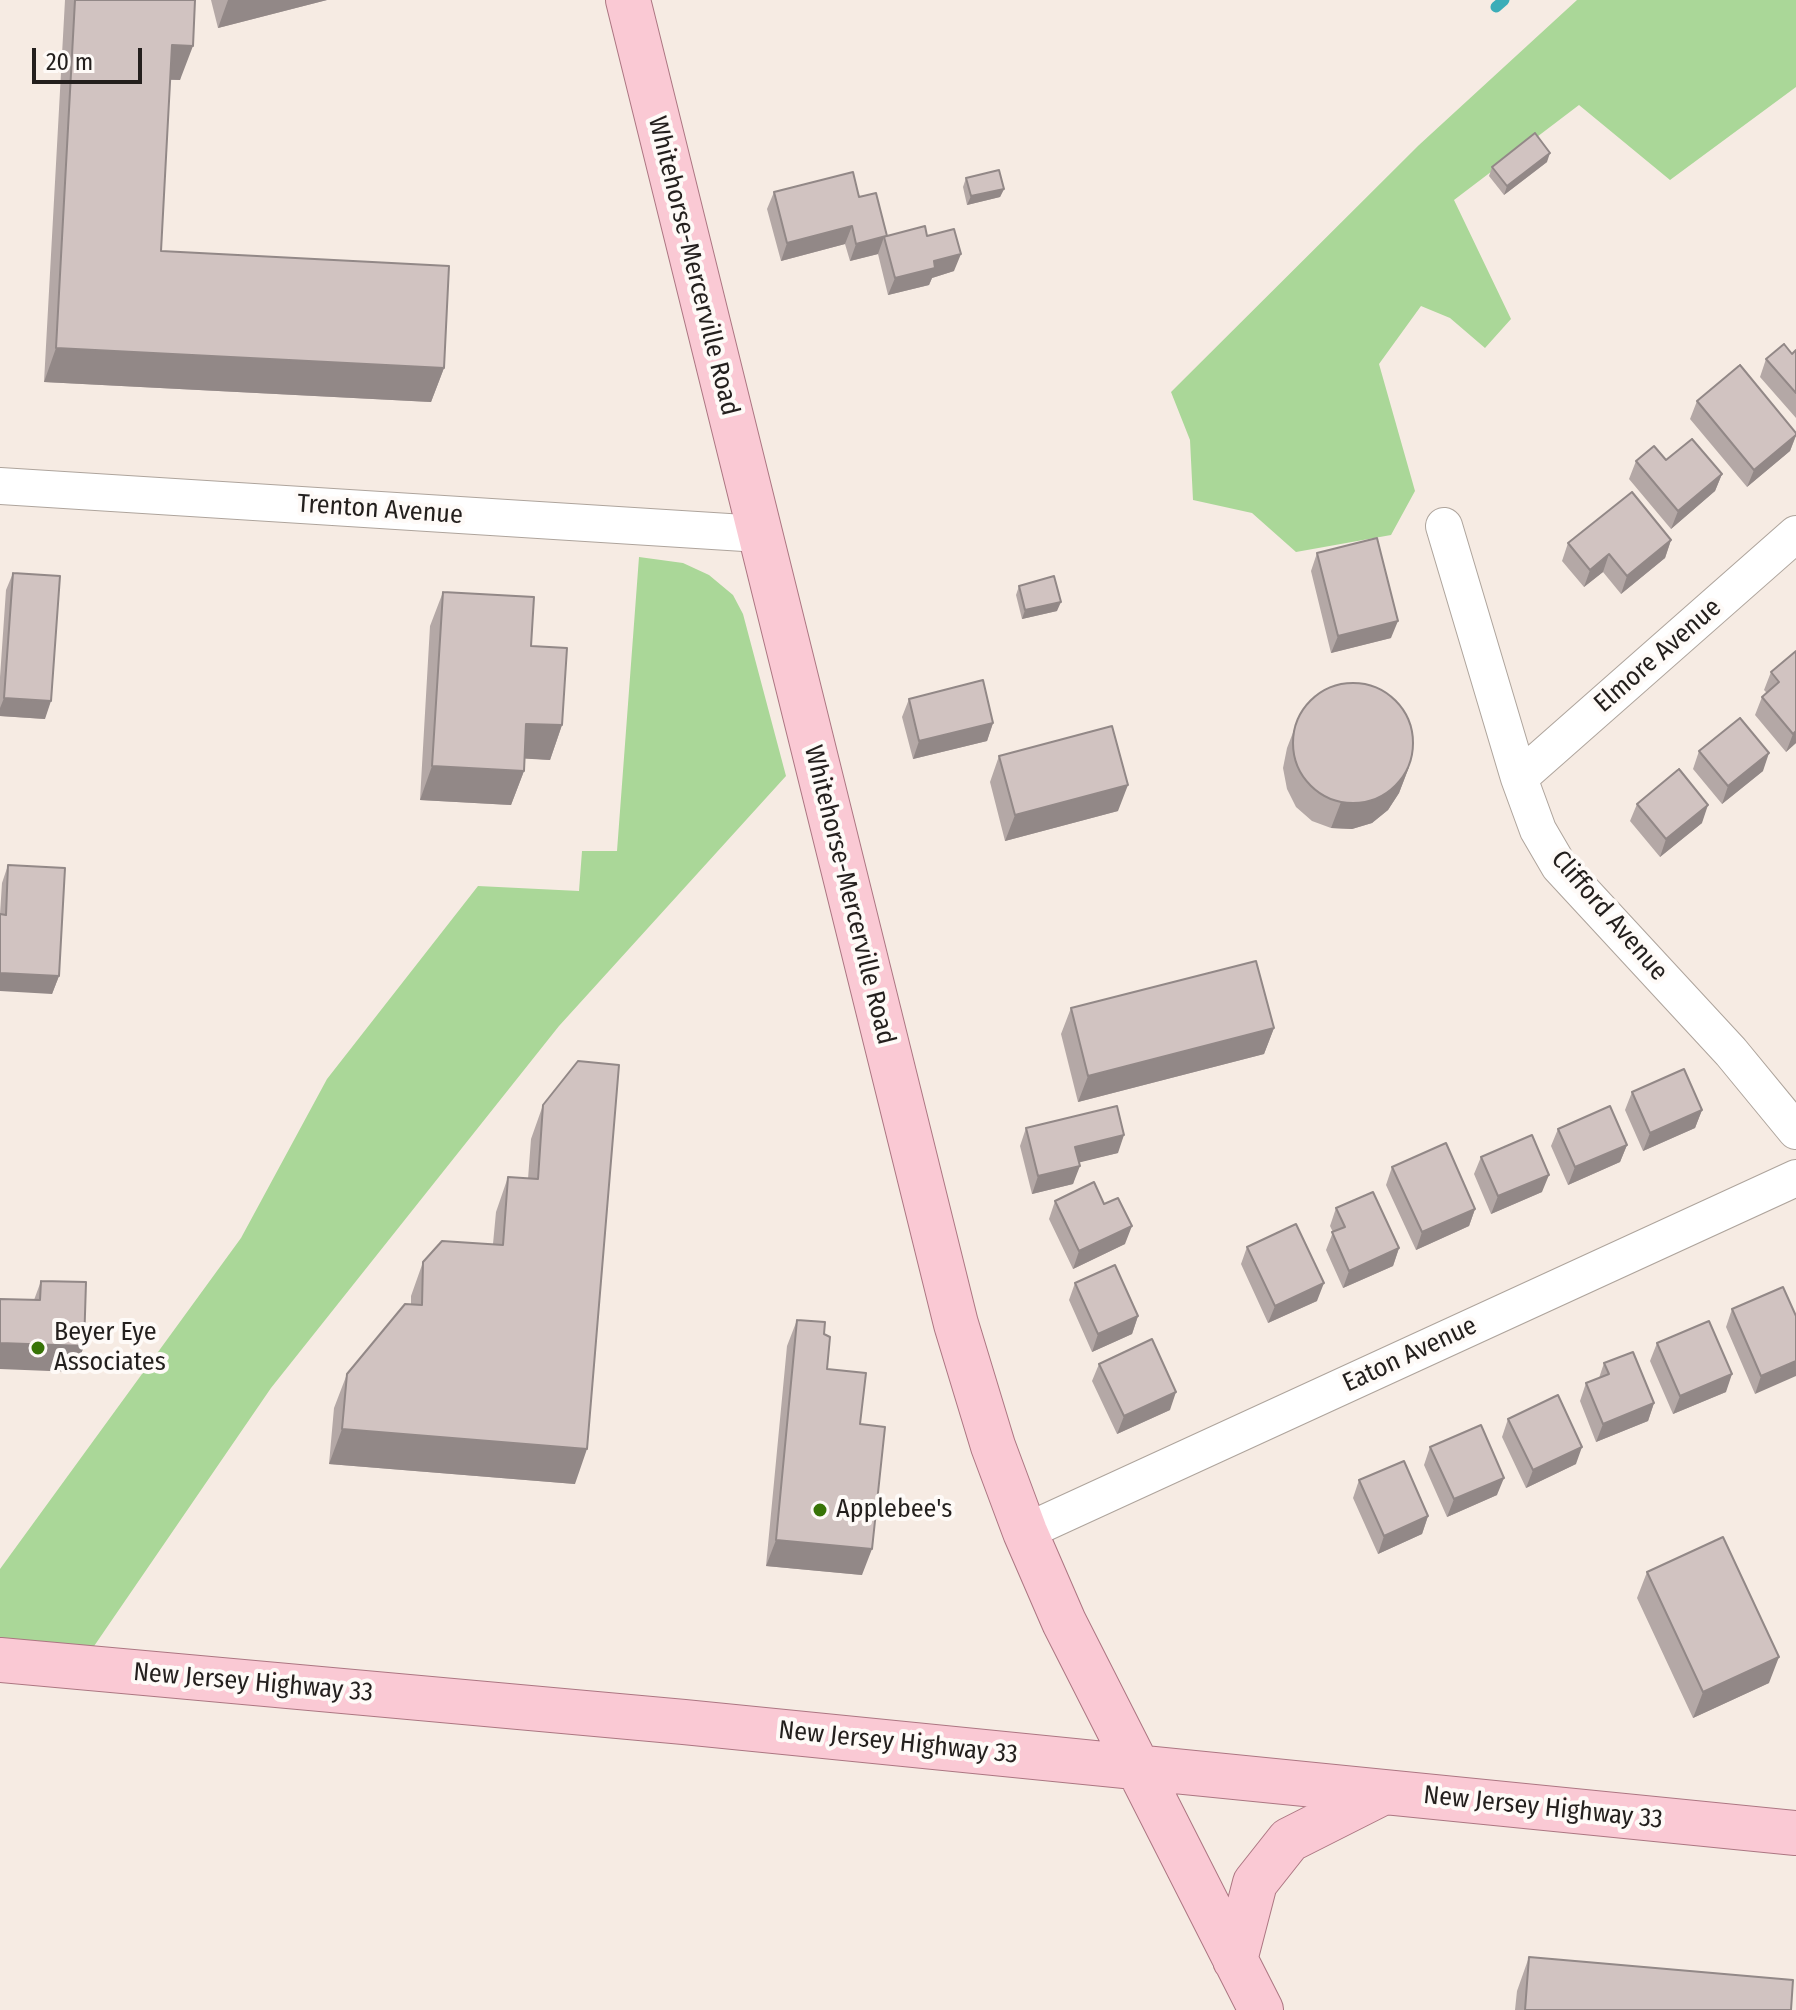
<!DOCTYPE html>
<html>
<head>
<meta charset="utf-8">
<style>
	body { margin:0 }
	#map { position:relative; width:1796px; height:2010px; overflow:hidden; background:#f6ebe3; font-family:"Fira Sans Condensed",sans-serif }
	canvas { display:block }
	.scale { position:absolute; left:32px; top:48px; width:110px; height:36px; box-sizing:border-box; border:4px solid #231f1d; border-top:0; padding-left:10px; font-size:24px; line-height:28px; white-space:nowrap; color:#231f1d; -webkit-text-stroke:6px #fefaf7; paint-order:stroke }
</style>
</head>
<body>
<div id="map">
<canvas width="1796" height="2010"></canvas>
<div class="scale">20 m</div>
</div>
<script>
const g = document.querySelector('canvas').getContext('2d');
g.lineJoin = 'round';
function fillPath(path, color) { g.fillStyle = color; g.fill(path, 'evenodd'); }
const poly = rows => new Path2D(rows.map(r => 'M' + r).join(''));
function strokePath(path, color, width, dash) { g.strokeStyle = color; g.lineWidth = width; g.lineCap = dash ? 'butt' : 'round'; g.setLineDash(dash || []); g.stroke(path); }
function label(font, color, halo, rows, align = 'center') {
  g.font = font + ' "Fira Sans Condensed",sans-serif'; g.lineWidth = 8; g.setLineDash([]); g.textBaseline = 'middle'; g.strokeStyle = halo; g.fillStyle = color; for (const [text, x, y, turn = 0] of rows) {
    g.save(); g.translate(x, y); g.rotate((+turn || 0) * Math.PI / 180); g.textAlign = isNaN(turn) ? turn : align; if (halo) g.strokeText(text, 0, 0); g.fillText(text, 0, 0); g.restore();
  }
}
const green = poly([
	[1577,0,1796,0,1796,87,1670,180,1579,105,1454,200,1511,319,1485,348,1450,318,1421,306,1379,364,1415,491,1391,535,1296,552,1252,513,1193,500,1190,440,1171,392,1419,145],
	[639,557,683,563,709,575,733,595,743,614,786,776,559,1026,271,1388,90,1652,0,1642,0,1569,241,1238,327,1079,478,886,579,891,582,851,617,851]
]);
const stream = poly([
	[1496,7,1504,0]
]);
const minor = poly([
	[0,486,760,534],
	[1444,526,1519,778,1538,830,1559,866,1731,1052,1796,1131],
	[1519,778,1796,534],
	[1025,1532,1796,1178]
]);
const major = poly([
	[628,0,956,1324,993,1446,1025,1532,1064,1622,1261,2010],
	[0,1660,684,1722,1796,1833],
	[1235,1960,1255,1883,1289,1840,1384,1792]
]);
const wall = poly([
	[65,0,195,0,180,80,170,80,161,251,444,368,431,402,44,382],
	[211,0,327,0,218,28],
	[1547,162,1504,195,1489,176,1492,167],
	[966,178,1004,189,1000,197,967,205,963,187],
	[774,192,859,197,887,236,927,236,954,271,932,278,929,285,888,295,878,254,850,261,845,244,781,261,767,209],
	[1796,350,1796,418,1760,377,1766,359,1792,354],
	[1697,401,1796,433,1796,436,1790,451,1747,487,1690,419],
	[1666,460,1722,474,1715,491,1671,529,1629,479,1636,461],
	[1671,540,1665,558,1621,594,1603,572,1584,587,1562,561,1568,543],
	[1317,553,1391,638,1331,653,1311,571],
	[13,573,45,719,0,716,0,677,6,590],
	[1019,586,1057,611,1022,619,1016,595],
	[443,592,531,646,562,725,550,760,524,758,524,771,511,805,420,800,430,626],
	[1796,651,1796,743,1786,752,1755,715,1762,697,1767,693,1764,690,1771,672],
	[909,699,993,723,987,741,913,759,902,717],
	[1297,722,1409,767,1399,793,1388,810,1372,823,1352,829,1331,828,1312,821,1296,807,1287,789,1283,768,1287,748],
	[1699,751,1763,771,1722,804,1693,769],
	[999,756,1118,811,1005,841,990,782],
	[1637,804,1702,823,1660,857,1630,821],
	[8,865,59,976,52,994,0,914,2,883],
	[1071,1008,1274,1028,1264,1054,1078,1102,1061,1034],
	[1632,1092,1702,1110,1695,1128,1643,1151,1625,1110],
	[543,1105,575,1484,329,1464,334,1408,347,1374,411,1304,411,1296,423,1262,493,1244,496,1212,508,1177,528,1179,531,1139],
	[1026,1128,1118,1153,1079,1162,1073,1184,1032,1194,1020,1146],
	[1558,1129,1627,1145,1620,1162,1568,1185,1551,1146],
	[1481,1157,1542,1192,1491,1214,1474,1174],
	[1392,1167,1475,1209,1469,1226,1416,1250,1386,1185],
	[1055,1201,1125,1244,1073,1269,1049,1219],
	[1336,1208,1399,1248,1393,1266,1343,1288,1326,1250,1333,1232,1330,1226],
	[1247,1247,1317,1301,1268,1323,1241,1264],
	[41,1281,84,1346,74,1372,34,1300],
	[1075,1283,1138,1316,1132,1334,1092,1352,1069,1300],
	[1732,1309,1796,1316,1755,1394,1726,1327],
	[797,1320,824,1334,827,1369,860,1424,862,1575,766,1566,787,1346],
	[1657,1343,1726,1392,1673,1414,1650,1361],
	[1604,1363,1654,1403,1648,1421,1596,1442,1580,1401,1586,1383,1599,1378],
	[1099,1364,1170,1410,1117,1434,1092,1381],
	[1508,1419,1576,1464,1526,1488,1502,1437],
	[1430,1447,1497,1495,1447,1517,1424,1465],
	[1359,1480,1428,1516,1422,1534,1378,1554,1353,1498],
	[1647,1572,1769,1683,1693,1718,1637,1598],
	[1529,1957,1791,2010,1515,2010,1517,1991]
]);
const shadedWall = poly([
	[228,0,327,0,218,28],
	[172,45,193,46,180,80,160,79],
	[1550,153,1547,162,1504,195,1507,186],
	[1004,189,1000,197,967,205,971,196],
	[852,226,845,244,781,261,787,243],
	[884,237,878,254,850,261,856,244],
	[961,254,954,271,932,278,929,285,888,295,895,278,934,261],
	[56,348,444,368,431,402,44,382],
	[1796,435,1790,451,1747,487,1754,470],
	[1722,474,1715,491,1671,529,1678,511],
	[1671,540,1665,558,1621,594,1627,576],
	[1609,554,1603,572,1584,587,1590,570],
	[1061,602,1057,611,1022,619,1025,610],
	[1398,621,1391,638,1331,653,1338,636],
	[4,698,51,701,45,719,0,716,0,708],
	[993,723,987,741,913,759,919,741],
	[526,724,562,725,550,760,514,758],
	[1796,731,1796,743,1786,752,1793,734],
	[1769,753,1763,771,1722,804,1728,786],
	[432,766,524,771,511,805,420,800],
	[1409,767,1399,793,1388,810,1372,823,1352,829,1331,828,1341,802],
	[1128,785,1118,811,1005,841,1015,815],
	[1708,805,1702,823,1660,857,1666,839],
	[0,973,59,976,52,994,0,991],
	[1274,1028,1264,1054,1078,1102,1088,1076],
	[1702,1110,1695,1128,1643,1151,1650,1133],
	[1124,1135,1118,1153,1069,1165,1075,1147],
	[1627,1145,1620,1162,1568,1185,1575,1167],
	[1080,1166,1073,1184,1032,1194,1038,1176],
	[1549,1175,1542,1192,1491,1214,1498,1196],
	[1475,1209,1469,1226,1416,1250,1422,1232],
	[1132,1226,1125,1244,1073,1269,1079,1251],
	[1399,1248,1393,1266,1343,1288,1349,1271],
	[1324,1283,1317,1301,1268,1323,1275,1306],
	[1138,1316,1132,1334,1092,1352,1098,1334],
	[0,1343,84,1346,74,1372,0,1369],
	[1796,1361,1796,1376,1755,1394,1761,1376],
	[1732,1374,1726,1392,1673,1414,1680,1396],
	[1176,1392,1170,1410,1117,1434,1124,1416],
	[1654,1403,1648,1421,1596,1442,1603,1424],
	[342,1429,587,1449,575,1484,329,1464],
	[1582,1447,1576,1464,1526,1488,1533,1470],
	[1504,1478,1497,1495,1447,1517,1454,1499],
	[1428,1516,1422,1534,1378,1554,1384,1536],
	[776,1540,872,1549,862,1575,766,1566],
	[1779,1657,1769,1683,1693,1718,1703,1692]
]);
const building = poly([
	[75,0,195,0,193,46,172,45,161,251,449,266,444,368,56,348,75,0],
	[1535,133,1550,153,1507,186,1492,167,1535,133],
	[999,170,1004,189,971,196,966,178,999,170],
	[853,172,859,197,876,193,887,236,925,226,927,236,954,229,961,254,934,261,935,268,895,278,884,237,886,236,856,244,852,226,787,243,774,192,853,172],
	[1784,344,1792,354,1796,350,1796,393,1766,359,1784,344],
	[1740,365,1796,433,1796,435,1754,470,1697,401,1740,365],
	[1692,439,1722,474,1678,511,1636,461,1654,446,1666,460,1692,439],
	[1632,492,1671,540,1627,576,1609,554,1590,570,1568,543,1632,492],
	[1377,538,1398,621,1338,636,1317,553,1377,538],
	[13,573,60,576,51,701,4,698,13,573],
	[1054,576,1061,602,1025,610,1019,586,1054,576],
	[443,592,534,597,531,646,567,648,562,725,526,724,524,771,432,766,443,592],
	[1796,651,1796,731,1793,734,1762,697,1779,682,1771,672,1796,651],
	[983,680,993,723,919,741,909,699,983,680],
	'1293 743a60 60 0 1 1 120 0a60 60 0 1 1-120 0Z',
	[1740,718,1769,753,1728,786,1699,751,1740,718],
	[1112,726,1128,785,1015,815,999,756,1112,726],
	[1679,769,1708,805,1666,839,1637,804,1679,769],
	[8,865,65,868,59,976,0,973,0,914,6,915,8,865],
	[1256,961,1274,1028,1088,1076,1071,1008,1256,961],
	[578,1061,619,1065,587,1449,342,1429,347,1374,405,1304,422,1305,423,1262,442,1241,503,1245,508,1177,538,1179,543,1105,578,1061],
	[1684,1069,1702,1110,1650,1133,1632,1092,1684,1069],
	[1117,1106,1124,1135,1075,1147,1080,1166,1038,1176,1026,1128,1117,1106],
	[1610,1106,1627,1145,1575,1167,1558,1129,1610,1106],
	[1532,1135,1549,1175,1498,1196,1481,1157,1532,1135],
	[1446,1143,1475,1209,1422,1232,1392,1167,1446,1143],
	[1094,1182,1104,1204,1118,1198,1132,1226,1079,1251,1055,1201,1094,1182],
	[1373,1192,1399,1248,1349,1271,1332,1232,1345,1227,1336,1208,1373,1192],
	[1296,1224,1324,1283,1275,1306,1247,1247,1296,1224],
	[1115,1265,1138,1316,1098,1334,1075,1283,1115,1265],
	[41,1281,86,1282,84,1346,0,1343,0,1299,40,1300,41,1281],
	[1783,1287,1796,1316,1796,1361,1761,1376,1732,1309,1783,1287],
	[797,1320,825,1322,824,1334,830,1337,827,1369,866,1373,860,1424,885,1427,872,1549,776,1540,797,1320],
	[1709,1321,1732,1374,1680,1396,1657,1343,1709,1321],
	[1152,1339,1176,1392,1124,1416,1099,1364,1152,1339],
	[1633,1352,1654,1403,1603,1424,1586,1383,1609,1374,1604,1363,1633,1352],
	[1558,1395,1582,1447,1533,1470,1508,1419,1558,1395],
	[1481,1425,1504,1478,1454,1499,1430,1447,1481,1425],
	[1404,1461,1428,1516,1384,1536,1359,1480,1404,1461],
	[1723,1537,1779,1657,1703,1692,1647,1572,1723,1537],
	[1529,1957,1793,1980,1791,2010,1525,2010,1529,1957]
]);
const markers = [
	[38,1348,8,"#377306"],
	[820,1510,8,"#377306"]
];
const streetNames = [
	["Whitehorse-Mercerville Road",693,266,76],
	["Trenton Avenue",380,510,4],
	["Elmore Avenue",1658,656,-41],
	["Whitehorse-Mercerville Road",849,895,76],
	["Clifford Avenue",1609,916,49],
	["Eaton Avenue",1410,1355,-25],
	["New Jersey Highway 33",253,1683,5],
	["New Jersey Highway 33",898,1743,6],
	["New Jersey Highway 33",1543,1808,6]
];
const poiNames = [
	["Beyer Eye",54,1333],
	["Associates",54,1363],
	["Applebee's",836,1510]
];
fillPath(green, '#aad798');
strokePath(stream, '#3cadb8', 11);
strokePath(minor, '#aea49c', 38);
strokePath(major, '#ac7682', 46);
strokePath(minor, '#fff', 36);
strokePath(major, '#fac9d4', 44);
fillPath(wall, '#b4a8a6');
fillPath(shadedWall, '#928887');
fillPath(building, '#d1c3c1');
strokePath(building, '#928887', 2);
for (const [x, y, r, color] of markers) { const dot = new Path2D(); dot.arc(x, y, r, 0, 2 * Math.PI); g.fillStyle = color; g.fill(dot); strokePath(dot, '#fefaf7', 3); }
label('26px', '#231f1d', '#fefaf7', streetNames);
label('26px', '#231f1d', '#fefaf7', poiNames, 'left');
</script>
</body>
</html>
